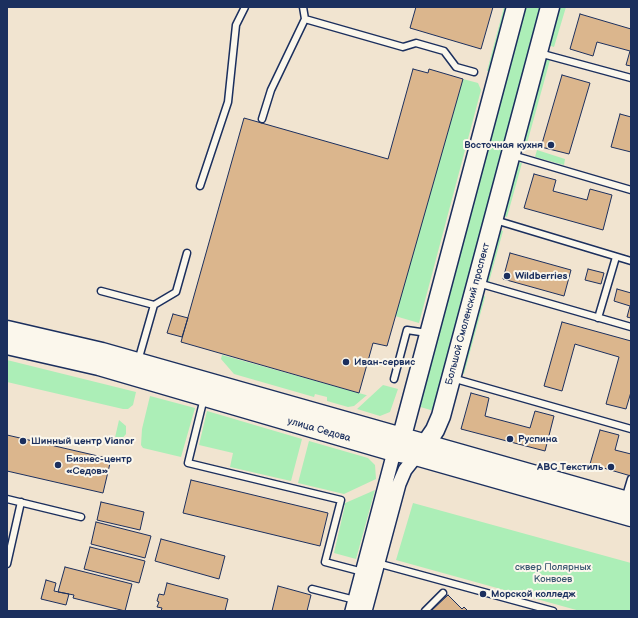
<!DOCTYPE html>
<html>
<head>
<meta charset="utf-8">
<style>
	body { margin:0 }
	#map { position:relative; width:638px; height:618px; overflow:hidden; background:#f1e4d0; font-family:"Balsamiq Sans",sans-serif }
	canvas { display:block }
	.frame { position:absolute; inset:0; border:8px solid #1b2f5e; pointer-events:none }
</style>
</head>
<body>
<div id="map">
<canvas width="638" height="618"></canvas>
<div class="frame"></div>
</div>
<script>
const g = document.querySelector('canvas').getContext('2d');
g.lineJoin = 'round';
function fillPath(path, color) { g.fillStyle = color; g.fill(path, 'evenodd'); }
const poly = rows => new Path2D(rows.map(r => 'M' + r).join(''));
function strokePath(path, color, width, dash) { g.strokeStyle = color; g.lineWidth = width; g.lineCap = dash ? 'butt' : 'round'; g.setLineDash(dash || []); g.stroke(path); }
function label(font, color, halo, rows, align = 'center') {
  g.font = font + ' "Balsamiq Sans",sans-serif'; g.lineWidth = 4; g.setLineDash([]); g.textBaseline = 'middle'; g.strokeStyle = halo; g.fillStyle = color; for (const [text, x, y, turn = 0] of rows) {
    g.save(); g.translate(x, y); g.rotate((+turn || 0) * Math.PI / 180); g.textAlign = isNaN(turn) ? turn : align; if (halo) g.strokeText(text, 0, 0); g.fillText(text, 0, 0); g.restore();
  }
}
const green = poly([
	[504,7,509,7,491,72,487,71],
	[524,7,542,7,434,411,417,406],
	[558,7,566,7,554,47,548,45],
	[544,58,550,60,526,147,518,152],
	[463,79,478,83,481,90,419,323,395,316],
	[537,150,565,159,564,165,535,157],
	[516,162,522,163,507,217,502,216],
	[498,229,503,231,489,282,484,281],
	[483,293,485,297,464,374,459,372],
	[222,355,366,395,367,395,354,406,348,407,327,401,327,397,315,394,314,397,234,374,221,359],
	[7,360,136,392,133,405,128,409,123,409,7,382],
	[383,385,398,389,390,412,380,416,357,409],
	[150,396,195,408,181,457,143,448,141,445,142,429],
	[207,411,302,439,291,481,230,467,233,453,199,445],
	[119,420,126,426,126,434,120,441,114,442],
	[309,441,368,458,375,465,376,479,344,494,298,483],
	[375,490,356,559,334,553,345,505,343,504],
	[413,503,631,563,631,611,580,611,396,560]
]);
const building = poly([
	[416,7,493,7,481,49,410,28,416,7],
	[580,14,631,29,631,66,626,65,630,51,597,42,593,56,570,49,580,14],
	[413,69,428,73,429,69,463,79,387,346,373,343,359,393,181,342,244,118,388,159,413,69],
	[562,75,590,83,569,154,541,147,562,75],
	[620,114,631,117,631,152,611,147,620,114],
	[534,174,556,180,553,191,587,200,590,189,612,195,603,230,524,208,534,174],
	[510,253,571,270,564,296,503,279,510,253],
	[588,269,604,273,601,284,585,280,588,269],
	[617,289,631,293,631,318,627,317,630,306,614,301,617,289],
	[173,314,188,318,182,337,167,333,173,314],
	[562,322,631,341,631,392,626,409,606,404,619,357,578,345,575,344,562,391,544,386,562,322],
	[471,393,489,398,485,416,530,428,535,411,554,416,545,451,461,429,471,393],
	[600,430,619,435,615,450,631,454,631,476,590,464,600,430],
	[7,435,111,459,103,493,7,471,7,435],
	[191,480,328,513,320,546,183,513,191,480],
	[101,502,144,512,140,530,97,520,101,502],
	[96,522,151,536,145,558,91,544,96,522],
	[161,539,225,556,219,579,155,561,161,539],
	[90,547,145,561,139,583,84,569,90,547],
	[65,567,132,584,125,611,73,598,74,595,58,592,65,567],
	[46,580,56,583,54,591,69,594,66,605,41,599,46,580],
	[167,583,228,599,225,611,161,611,162,608,157,607,159,602,157,601,159,594,164,595,167,583],
	[278,586,311,595,307,611,272,611,278,586],
	[448,595,462,609,464,607,468,611,431,611,448,595]
]);
const lane = poly([
	[303,7,305,19,403,47,416,43,444,51,456,67,474,72],
	[539,53,631,78],
	[262,119,271,90,305,19],
	[512,155,631,190],
	[200,186,228,102,236,25,245,7],
	[495,220,631,261],
	[478,283,631,327],
	[101,291,154,305],
	[598,318,616,257],
	[138,361,154,305,176,292,187,253],
	[452,378,631,429],
	[394,379,407,330,427,333],
	[204,398,188,463,341,500,325,562,363,572],
	[7,499,81,517],
	[625,499,631,479],
	[377,563,553,611],
	[7,564,21,502],
	[312,589,355,600],
	[425,611,443,593]
]);
const street = poly([
	[352,611,394,452],
	[365,611,399,484,405,470,416,456]
]);
const secondary = poly([
	[7,330,102,352,631,502],
	[7,345,99,366,394,452,416,456,631,517],
	[397,446,402,436,516,7],
	[420,452,435,430,441,416,550,7]
]);
const markers = [
	[551,145,4,"#1b2f5e"],
	[507,276,4,"#1b2f5e"],
	[346,362,4,"#1b2f5e"],
	[510,439,4,"#1b2f5e"],
	[23,441,4,"#1b2f5e"],
	[58,465,4,"#1b2f5e"],
	[611,467,4,"#1b2f5e"],
	[483,594,4,"#1b2f5e"]
];
const poiNames = [
	["Восточная кухня",543,145,"right"],
	["Wildberries",515,276],
	["Иван-сервис",354,362],
	["Руспина",518,439],
	["Шинный центр Vianor",31,441],
	["Бизнес-центр",66,459],
	["«Седов»",66,471],
	["ABC Текстиль",603,467,"right"],
	["Морской колледж",491,594]
];
const streetNames = [
	["Большой Смоленский проспект",468,314,-75],
	["улица Седова",319,430,16]
];
const parkNames = [
	["сквер Полярных",553,567],
	["Конвоев",553,579]
];
fillPath(green, '#aceeb7');
fillPath(building, '#dbb68d');
strokePath(building, '#1b2f5e', 1);
strokePath(lane, '#1b2f5e', 9);
strokePath(street, '#1b2f5e', 16);
strokePath(secondary, '#1b2f5e', 21);
strokePath(lane, '#fbf7ec', 6);
strokePath(street, '#fbf7ec', 13);
strokePath(secondary, '#fbf7ec', 18);
for (const [x, y, r, color] of markers) { const dot = new Path2D(); dot.arc(x, y, r, 0, 2 * Math.PI); g.fillStyle = color; g.fill(dot); strokePath(dot, '#fbf7ec', 1.5); }
label('bold 10px', '#1b2f5e', '#fbf7ec', poiNames, 'left');
label('10px', '#1b2f5e', '#fbf7ec', streetNames);
label('10px', '#385570', '#fbf7ec', parkNames);
</script>
</body>
</html>
